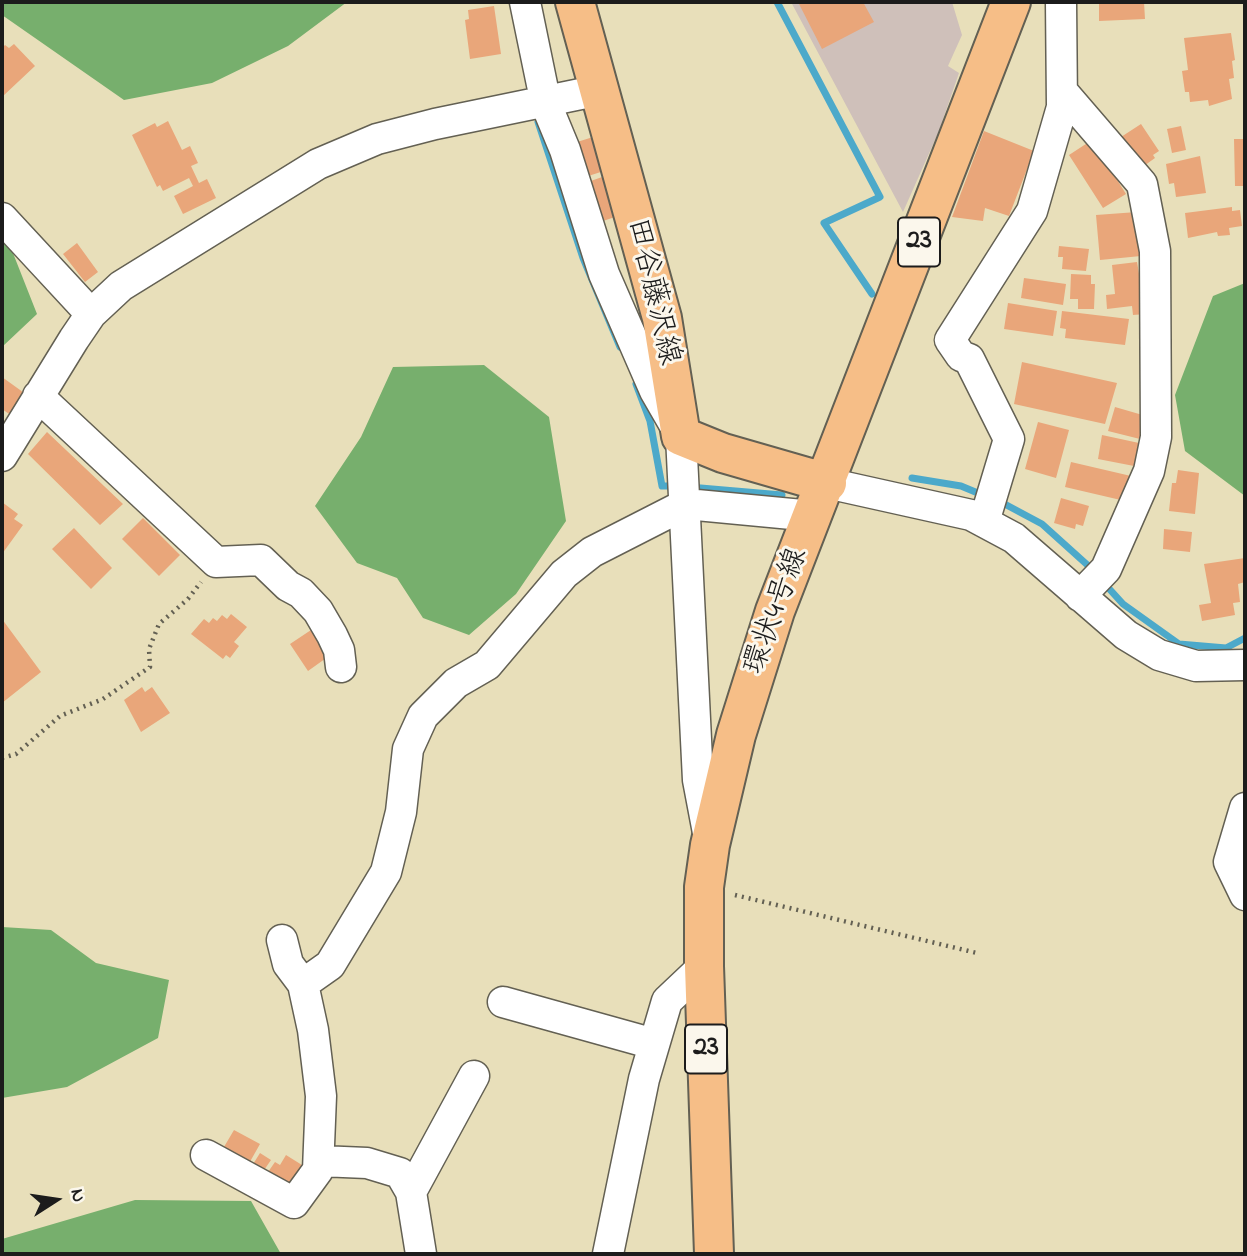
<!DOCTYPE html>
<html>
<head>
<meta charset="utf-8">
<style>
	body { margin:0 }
	#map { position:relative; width:1247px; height:1256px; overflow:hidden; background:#e8dfba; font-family:"Indie Flower",sans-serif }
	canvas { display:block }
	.frame { position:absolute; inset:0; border:4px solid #1c1c1c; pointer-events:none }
	.north { position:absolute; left:21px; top:1165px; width:70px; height:70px; -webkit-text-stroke:5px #fbf7ec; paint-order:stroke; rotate:78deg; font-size:19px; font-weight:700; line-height:28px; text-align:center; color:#1c1c1c }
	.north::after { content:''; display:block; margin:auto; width:24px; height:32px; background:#1c1c1c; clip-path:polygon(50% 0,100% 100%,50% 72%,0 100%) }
</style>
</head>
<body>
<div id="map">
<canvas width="1247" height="1256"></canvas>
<div class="frame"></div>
<div class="north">N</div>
</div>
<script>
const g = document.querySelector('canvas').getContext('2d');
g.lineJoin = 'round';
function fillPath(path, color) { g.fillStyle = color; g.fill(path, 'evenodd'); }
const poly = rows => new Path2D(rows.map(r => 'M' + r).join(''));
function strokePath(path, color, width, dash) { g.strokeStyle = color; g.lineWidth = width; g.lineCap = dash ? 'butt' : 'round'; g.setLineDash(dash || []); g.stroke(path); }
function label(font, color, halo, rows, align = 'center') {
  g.font = font + ' "Indie Flower","Klee One",sans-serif'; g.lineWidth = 6; g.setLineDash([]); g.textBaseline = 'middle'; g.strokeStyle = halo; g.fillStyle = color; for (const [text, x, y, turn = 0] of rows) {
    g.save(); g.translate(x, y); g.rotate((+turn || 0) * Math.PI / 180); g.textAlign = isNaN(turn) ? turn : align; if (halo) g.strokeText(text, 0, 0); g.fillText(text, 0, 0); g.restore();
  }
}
const industrial = poly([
	[791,2,952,2,962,35,948,66,959,73,939,131,903,212]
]);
const forest = poly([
	[2,2,347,2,288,46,212,83,124,100,2,15],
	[2,233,9,243,37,314,2,347],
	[1245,283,1245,496,1185,451,1175,395,1213,296],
	[484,365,549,417,566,521,516,594,469,635,423,618,397,578,357,563,315,506,361,437,393,367],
	[2,927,51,930,96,963,169,980,158,1038,67,1087,2,1098],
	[135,1200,251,1201,281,1254,2,1254,2,1239]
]);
const stream = poly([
	[777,2,880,197,824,223,872,294],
	[538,122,583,258,620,347],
	[636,384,650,421,662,486,677,486],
	[912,478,961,486,985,496],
	[689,487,782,495],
	[999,501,1042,524,1093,570],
	[1103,582,1123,604,1179,644,1226,648,1245,638]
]);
const building = poly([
	[798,2,863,2,874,22,822,49],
	[1099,2,1144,2,1145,19,1099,21],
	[494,6,501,54,470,59,465,20,469,19,468,10],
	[1231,33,1235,60,1232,61,1234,78,1229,79,1232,99,1209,106,1208,100,1190,102,1189,92,1185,92,1182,71,1188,70,1184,38],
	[14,44,35,66,2,97,2,48,5,45,9,48],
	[168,121,182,150,190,146,198,163,191,166,199,183,207,179,216,198,183,214,174,196,193,186,189,178,163,191,160,185,157,187,132,135,155,123,157,127],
	[1141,124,1159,151,1153,155,1155,158,1141,168,1121,137],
	[1181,126,1186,150,1172,153,1167,129],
	[984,131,1034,151,1009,216,985,208,983,221,952,217],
	[593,137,604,171,585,177,574,143],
	[1234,139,1245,139,1245,186,1235,186],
	[1092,140,1126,194,1103,208,1069,155],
	[1200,156,1206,193,1176,197,1174,183,1169,184,1166,164],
	[605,176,618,216,597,223,585,183],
	[1232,207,1232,211,1240,210,1242,226,1229,228,1230,235,1218,236,1217,232,1188,238,1185,213],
	[1137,212,1141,256,1100,260,1096,215],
	[77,243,98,272,85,282,63,254],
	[1059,246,1089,249,1086,271,1062,269,1063,257,1058,257],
	[1137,262,1146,314,1133,315,1132,306,1107,309,1106,295,1115,294,1112,265],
	[1071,274,1091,275,1091,284,1095,284,1094,309,1078,309,1078,299,1070,299],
	[1024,278,1066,284,1063,305,1021,298],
	[1008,303,1057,311,1053,336,1004,329],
	[1062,311,1129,319,1125,345,1065,338,1066,329,1060,328],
	[1022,362,1117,383,1105,424,1014,404],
	[2,377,27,395,12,416,2,409],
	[1115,407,1146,416,1140,439,1108,431],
	[1038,422,1069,430,1056,478,1025,469],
	[47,432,123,504,100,525,28,454],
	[1102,435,1139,443,1134,466,1098,459],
	[1071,462,1131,476,1125,501,1065,487],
	[1178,470,1199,473,1195,514,1169,511,1172,483,1176,483],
	[1061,498,1089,506,1083,526,1076,524,1075,529,1054,523],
	[2,502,18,514,14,519,23,525,2,554],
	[143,518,180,555,159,576,122,539],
	[74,528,112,568,91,589,52,549],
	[1164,529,1192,532,1190,552,1163,549],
	[1245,558,1245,582,1238,584,1240,602,1233,603,1235,615,1202,621,1199,605,1211,603,1204,564],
	[231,614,247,627,234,642,239,646,230,658,226,655,223,659,191,634,204,619,209,623,213,618,217,621,222,615,227,619],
	[2,619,41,672,2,703],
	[311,630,329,656,308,671,290,644],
	[142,687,145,692,152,687,170,713,141,732,124,700],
	[234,1130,260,1144,247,1167,221,1152],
	[260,1153,271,1160,260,1176,250,1169],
	[286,1155,302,1165,287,1189,268,1172,275,1162,280,1165]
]);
const path = poly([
	[2,758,16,754,60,716,103,699,150,667,149,649,159,624,188,599,201,582],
	[735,895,977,953]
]);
const minor = poly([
	[525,2,546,104,565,150,604,274,655,391,681,436,698,780,709,838],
	[1062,91,1142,184,1155,251,1156,437,1149,471,1106,569,1080,596],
	[2,218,91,314],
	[38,396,216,562,261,560,288,586,301,593,318,611,332,635,339,650,341,667],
	[2,456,74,339,91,314,121,286,318,164,377,139,435,124,600,90],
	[827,483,971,515,1014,538,1126,635,1159,655,1196,666,1245,665],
	[984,522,1009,439,969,359,961,356,950,340,1032,211,1062,107,1061,2],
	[1245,808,1229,862,1245,895],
	[303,984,330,965,386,872,401,812,408,749,423,716,456,683,487,665,564,574,592,552,686,504,813,516],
	[503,1002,654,1044],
	[206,1155,294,1203,318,1170,321,1096,313,1030,303,984,288,964,282,940],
	[320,1161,367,1163,400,1173,411,1192,421,1254],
	[411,1192,474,1076],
	[608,1254,644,1079,667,1001,704,966]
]);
const major = poly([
	[575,2,662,318,681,436,723,453,827,483],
	[714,1254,704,966,704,887,710,845,736,735,775,611,1011,2]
]);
const shields = [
	[919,242,42],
	[706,1049,42]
];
const shieldNames = [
	["23",919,242],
	["23",706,1049]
];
const streetNames = [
	["田谷藤沢線",651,292,77],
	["環状4号線",778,612,-70]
];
fillPath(industrial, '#cfc0ba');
fillPath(forest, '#77af6d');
strokePath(stream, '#4ca9ca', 7);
fillPath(building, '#e9a67a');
strokePath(minor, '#636053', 33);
strokePath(major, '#636053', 42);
strokePath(path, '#636053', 4.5, [2, 5]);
strokePath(minor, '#fff', 30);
strokePath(major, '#f6be87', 38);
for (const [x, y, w] of shields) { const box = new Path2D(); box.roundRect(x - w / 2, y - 24.5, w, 49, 5); g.fillStyle = '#fbf7ec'; g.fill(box); strokePath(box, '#1c1c1c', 2); }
label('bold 28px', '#1c1c1c', null, shieldNames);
label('30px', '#1c1c1c', '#fbf7ec', streetNames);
</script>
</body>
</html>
